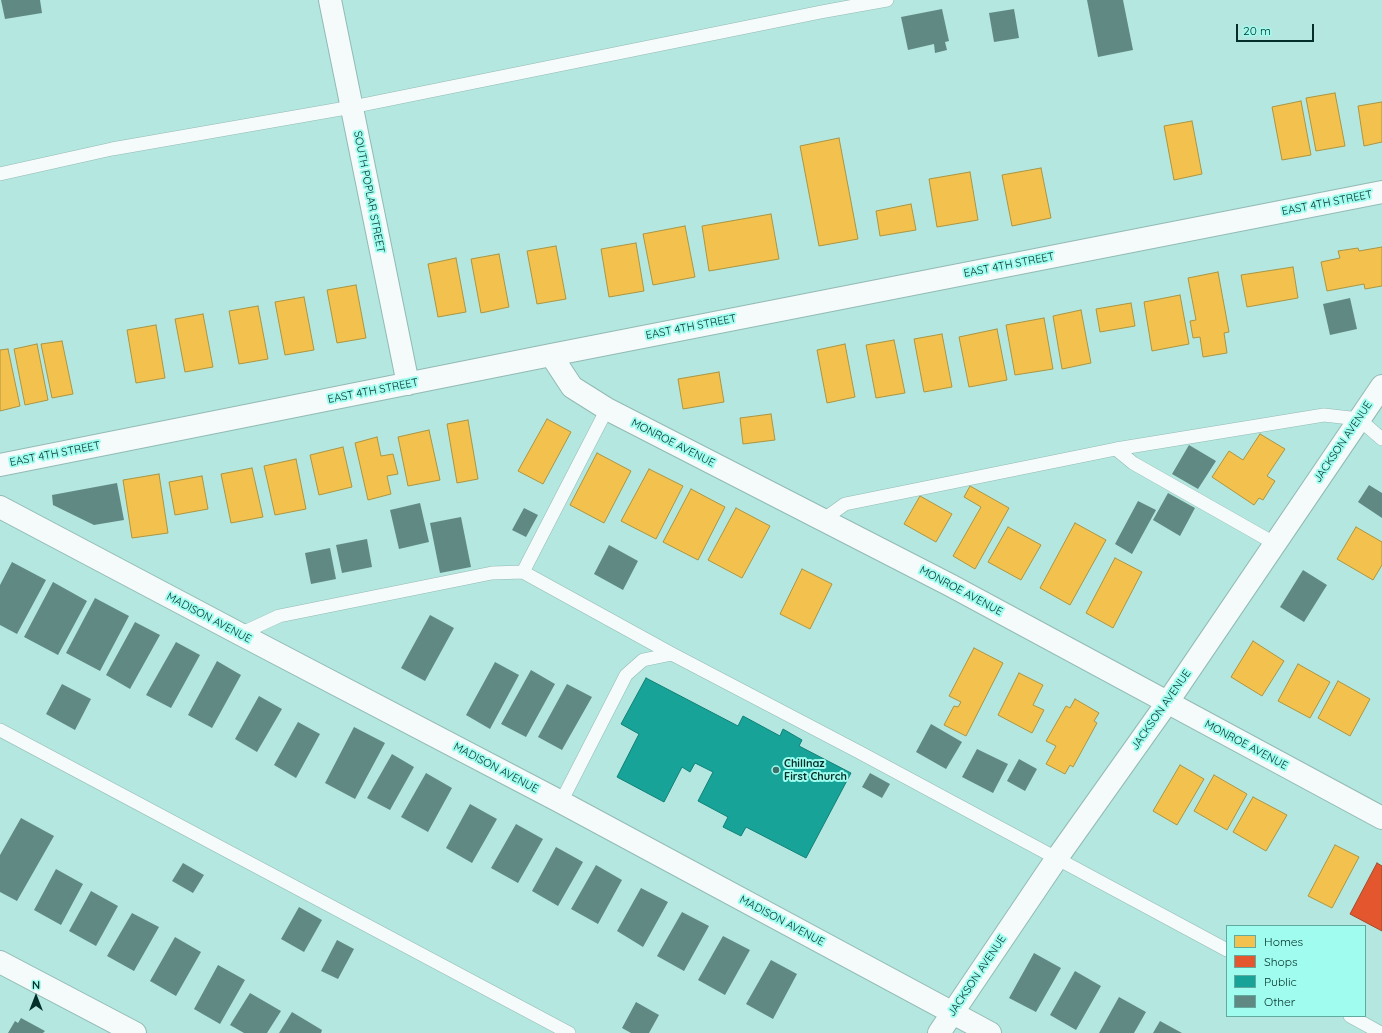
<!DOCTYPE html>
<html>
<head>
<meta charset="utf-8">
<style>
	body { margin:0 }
	#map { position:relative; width:1382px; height:1033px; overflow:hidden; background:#b4e7df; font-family:Quicksand,sans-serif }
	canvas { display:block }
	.legend { position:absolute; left:1226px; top:925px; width:140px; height:92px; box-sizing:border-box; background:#9ffcee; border:1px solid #61aa9f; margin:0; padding:5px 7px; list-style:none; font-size:12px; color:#032e29 }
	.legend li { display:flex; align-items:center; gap:8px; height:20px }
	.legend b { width:20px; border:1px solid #61aa9f }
	.north { position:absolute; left:16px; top:977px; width:40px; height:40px; -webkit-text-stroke:3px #9ffcee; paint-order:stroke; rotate:0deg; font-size:11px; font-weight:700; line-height:16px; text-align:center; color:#032e29 }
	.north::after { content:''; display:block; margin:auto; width:14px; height:18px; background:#032e29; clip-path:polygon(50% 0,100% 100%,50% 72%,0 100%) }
	.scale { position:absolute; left:1236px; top:24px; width:78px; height:18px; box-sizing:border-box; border:2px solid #032e29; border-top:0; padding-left:5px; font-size:12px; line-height:14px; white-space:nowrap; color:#032e29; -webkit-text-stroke:3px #9ffcee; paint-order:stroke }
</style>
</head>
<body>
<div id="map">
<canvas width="1382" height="1033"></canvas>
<ul class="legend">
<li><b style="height:11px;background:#f2c14e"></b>Homes</li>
<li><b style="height:11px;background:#e4572e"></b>Shops</li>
<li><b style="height:11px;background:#17a398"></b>Public</li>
<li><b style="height:11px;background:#618984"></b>Other</li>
</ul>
<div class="north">N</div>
<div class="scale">20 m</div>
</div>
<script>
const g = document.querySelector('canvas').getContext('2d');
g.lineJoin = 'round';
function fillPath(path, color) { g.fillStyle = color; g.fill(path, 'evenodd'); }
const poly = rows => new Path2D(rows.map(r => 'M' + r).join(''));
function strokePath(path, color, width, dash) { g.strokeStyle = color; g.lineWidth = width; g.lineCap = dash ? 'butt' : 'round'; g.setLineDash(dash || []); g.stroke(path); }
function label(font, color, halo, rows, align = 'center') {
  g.font = font + ' Quicksand,sans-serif'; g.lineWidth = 4; g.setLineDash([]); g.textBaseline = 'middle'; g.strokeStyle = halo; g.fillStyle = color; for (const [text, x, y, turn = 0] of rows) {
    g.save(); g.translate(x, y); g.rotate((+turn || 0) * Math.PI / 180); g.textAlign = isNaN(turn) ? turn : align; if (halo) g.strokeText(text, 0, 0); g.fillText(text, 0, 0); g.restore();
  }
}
const homes = poly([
	[1335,93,1345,146,1316,151,1306,98,1335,93],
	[1301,101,1311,155,1282,160,1272,107,1301,101],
	[1382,102,1382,142,1364,146,1358,106,1382,102],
	[1192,121,1202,174,1174,180,1164,126,1192,121],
	[839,138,858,239,819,246,800,146,839,138],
	[1041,168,1051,218,1012,226,1002,175,1041,168],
	[970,172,978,220,937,227,929,179,970,172],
	[911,204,916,230,880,236,876,211,911,204],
	[771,214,779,259,709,271,702,226,771,214],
	[685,226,695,277,653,285,643,234,685,226],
	[636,243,644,291,609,297,601,249,636,243],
	[556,246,566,299,537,304,527,251,556,246],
	[1382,247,1382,286,1365,289,1364,284,1327,291,1321,262,1340,258,1338,251,1358,248,1359,251,1382,247],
	[499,254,509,307,481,313,471,259,499,254],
	[456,258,466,312,438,317,428,264,456,258],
	[1293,267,1298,298,1247,307,1241,275,1293,267],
	[1218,272,1229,332,1224,333,1227,353,1203,357,1200,337,1193,338,1190,321,1196,320,1188,278,1218,272],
	[356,285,366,338,337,343,327,290,356,285],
	[1180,295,1189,344,1152,351,1144,302,1180,295],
	[304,297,314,350,285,355,275,302,304,297],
	[1131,303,1135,326,1100,332,1096,309,1131,303],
	[258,306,268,359,239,364,229,311,258,306],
	[1081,310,1091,363,1062,369,1053,316,1081,310],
	[203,314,213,367,185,372,175,319,203,314],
	[1044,318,1053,369,1015,375,1006,325,1044,318],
	[156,325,165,378,136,383,127,330,156,325],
	[997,329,1007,380,969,387,959,337,997,329],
	[942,334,952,387,924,392,914,339,942,334],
	[894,340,905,393,876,398,866,345,894,340],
	[62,341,73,394,52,398,41,344,62,341],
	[37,344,48,400,25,405,14,349,37,344],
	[845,344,855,397,827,403,817,350,845,344],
	[8,349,20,406,0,411,0,350,8,349],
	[719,372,724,402,683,409,678,379,719,372],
	[771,414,775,440,743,444,740,418,771,414],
	[547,419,571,432,543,484,518,471,547,419],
	[468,420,478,479,457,483,447,424,468,420],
	[429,430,440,480,408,486,398,437,429,430],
	[1260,434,1285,449,1267,476,1275,481,1263,500,1259,498,1254,505,1212,477,1229,451,1243,460,1260,434],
	[377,437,381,456,393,454,398,474,387,476,391,494,368,500,355,443,377,437],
	[343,447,352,487,319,495,310,455,343,447],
	[597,453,631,471,604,523,570,505,597,453],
	[296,459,306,509,275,515,264,466,296,459],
	[252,468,263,517,231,523,221,474,252,468],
	[649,469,683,486,656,539,621,521,649,469],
	[159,474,168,533,132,538,123,480,159,474],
	[202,476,208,509,175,515,169,482,202,476],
	[970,486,1009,508,975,569,953,556,981,507,964,497,970,486],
	[691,489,725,507,698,560,663,542,691,489],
	[920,496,952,514,936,542,904,524,920,496],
	[736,508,770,526,742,578,708,560,736,508],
	[1075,523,1106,540,1070,605,1040,588,1075,523],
	[1008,527,1041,545,1021,580,988,562,1008,527],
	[1356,527,1382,542,1382,565,1373,580,1337,559,1356,527],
	[1115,558,1142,572,1113,628,1086,613,1115,558],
	[802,569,832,584,810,629,780,614,802,569],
	[1253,641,1284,661,1262,696,1231,677,1253,641],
	[974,648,1003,663,966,736,944,725,954,706,958,707,961,702,949,696,974,648],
	[1298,664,1330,682,1310,718,1278,701,1298,664],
	[1019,673,1043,685,1033,705,1044,710,1032,733,998,715,1019,673],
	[1338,681,1370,699,1350,736,1318,718,1338,681],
	[1075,699,1099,713,1094,721,1097,723,1073,767,1070,765,1065,774,1046,764,1056,746,1046,741,1066,706,1070,708,1075,699],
	[1180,765,1204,779,1177,825,1153,811,1180,765],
	[1214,775,1247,794,1227,830,1194,811,1214,775],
	[1253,797,1287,815,1266,851,1233,832,1253,797],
	[1335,845,1359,857,1332,908,1308,896,1335,845]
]);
const shops = poly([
	[1377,863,1382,866,1382,931,1350,914,1377,863]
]);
const public = poly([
	[646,678,738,726,743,716,780,736,783,729,802,740,799,746,851,773,806,858,746,827,741,836,723,827,728,817,698,801,713,772,695,763,690,772,682,767,664,802,617,777,639,734,621,724,646,678]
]);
const building = poly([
	[1,0,40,0,42,13,5,19],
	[1087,0,1123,0,1133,50,1098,57],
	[942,9,949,41,945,42,947,50,935,53,934,44,908,50,901,17],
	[1014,9,1019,38,994,42,989,13],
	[1350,298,1357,329,1330,335,1323,304],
	[1189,445,1216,461,1198,489,1172,474],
	[117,483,124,520,94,525,53,505,52,495],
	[1369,485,1382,493,1382,518,1358,502],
	[1168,493,1195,508,1180,536,1153,520],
	[1138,501,1156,510,1132,554,1115,544],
	[420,503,429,542,399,549,390,510],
	[524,508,538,515,526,537,512,530],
	[461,517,471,567,440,573,430,523],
	[367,539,372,567,342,573,336,545],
	[609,545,638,561,623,590,594,574],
	[330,548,336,579,311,584,305,553],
	[12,562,46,580,17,634,0,625,0,585],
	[1303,570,1327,585,1304,622,1280,607],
	[53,582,87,601,58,655,24,637],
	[95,598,129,616,100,671,66,653],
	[430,615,454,628,425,681,401,668],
	[135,622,160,635,130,689,106,675],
	[176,642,200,655,171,708,146,695],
	[217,661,241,675,212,728,188,715],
	[495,662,519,675,490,729,466,715],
	[531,670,555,684,526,737,501,724],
	[62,684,91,699,75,730,46,714],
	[567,684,592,697,562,750,538,737],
	[259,696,282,709,257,752,235,739],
	[298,722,320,734,296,778,274,765],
	[931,724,962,742,946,769,916,752],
	[354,727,385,743,355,799,325,783],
	[977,749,1008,764,993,793,962,777],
	[392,754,414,767,390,810,367,798],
	[1019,759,1037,769,1025,791,1007,781],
	[426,773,452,788,428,832,401,817],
	[870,773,890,784,882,798,862,787],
	[470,804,497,819,472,863,446,848],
	[21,818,54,836,17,901,0,892,0,855],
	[516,824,543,839,518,883,491,868],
	[556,847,583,862,558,906,532,891],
	[183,863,204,875,193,893,172,881],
	[596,865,622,880,598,924,571,909],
	[56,869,83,884,61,925,34,910],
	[641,888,668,902,643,947,617,931],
	[91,891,118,906,96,946,69,931],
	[299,907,322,920,304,952,281,939],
	[682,912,709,926,684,971,657,956],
	[132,913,159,927,134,971,107,956],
	[723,936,750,950,725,995,698,980],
	[175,937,201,952,176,996,150,981],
	[337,940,354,949,338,979,321,971],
	[1034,953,1061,968,1036,1012,1009,998],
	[771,960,797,974,773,1019,746,1004],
	[218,965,245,980,220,1024,194,1009],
	[1075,971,1101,986,1076,1030,1050,1015],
	[250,993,281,1011,267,1033,244,1033,230,1025],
	[1119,997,1146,1012,1134,1033,1099,1033],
	[636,1002,659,1015,649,1033,631,1033,622,1028],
	[292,1012,322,1030,321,1033,279,1033],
	[21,1018,45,1031,43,1033,8,1033,15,1021,18,1023],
	[1160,1021,1182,1033,1153,1033]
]);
const service = poly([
	[0,174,112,149,352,107,821,12,887,0],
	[607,409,523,572,672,654,859,752,1227,950],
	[1116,449,1133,463,1274,543],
	[824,519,845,504,1116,449,1324,415,1359,419,1382,439],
	[240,634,279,616,492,573,523,572],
	[0,730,569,1033],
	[561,802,626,675,643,660,672,654],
	[1350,1016,1381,1033]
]);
const minor = poly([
	[330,0,408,384],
	[551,355,572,387,607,409,950,585,1382,818],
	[0,465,551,355,1382,192],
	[0,507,240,634,561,802,990,1033],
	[0,962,135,1033],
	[939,1033,1057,858,1167,703,1382,386]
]);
const markers = [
	[776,770,4,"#416f69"]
];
const streetNames = [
	["SOUTH POPLAR STREET",369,192,79],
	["EAST 4TH STREET",1327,203,-11],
	["EAST 4TH STREET",1009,265,-11],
	["EAST 4TH STREET",691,327,-11],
	["EAST 4TH STREET",373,391,-11],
	["JACKSON AVENUE",1343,442,-56],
	["MONROE AVENUE",673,443,27],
	["EAST 4TH STREET",55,454,-11],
	["MONROE AVENUE",961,591,28],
	["MADISON AVENUE",209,618,28],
	["JACKSON AVENUE",1161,710,-55],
	["MONROE AVENUE",1246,745,28],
	["MADISON AVENUE",496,768,28],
	["MADISON AVENUE",782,921,28],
	["JACKSON AVENUE",977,976,-56]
];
const poiNames = [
	["Chillnaz",784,764],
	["First Church",784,777]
];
fillPath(homes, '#f2c14e');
strokePath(homes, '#aa9543', 1);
fillPath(shops, '#e4572e');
strokePath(shops, '#a04b2c', 1);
fillPath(public, '#17a398');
strokePath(public, '#118077', 1);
fillPath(building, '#618984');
strokePath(service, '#92bab5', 14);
strokePath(minor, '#92bab5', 24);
strokePath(service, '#f4fbfa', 13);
strokePath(minor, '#f4fbfa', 22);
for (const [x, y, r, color] of markers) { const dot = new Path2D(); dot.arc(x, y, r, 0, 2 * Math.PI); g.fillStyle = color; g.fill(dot); strokePath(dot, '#9ffcee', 1.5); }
label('11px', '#032e29', '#9ffcee', streetNames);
label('bold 11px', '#032e29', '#9ffcee', poiNames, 'left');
</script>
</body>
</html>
